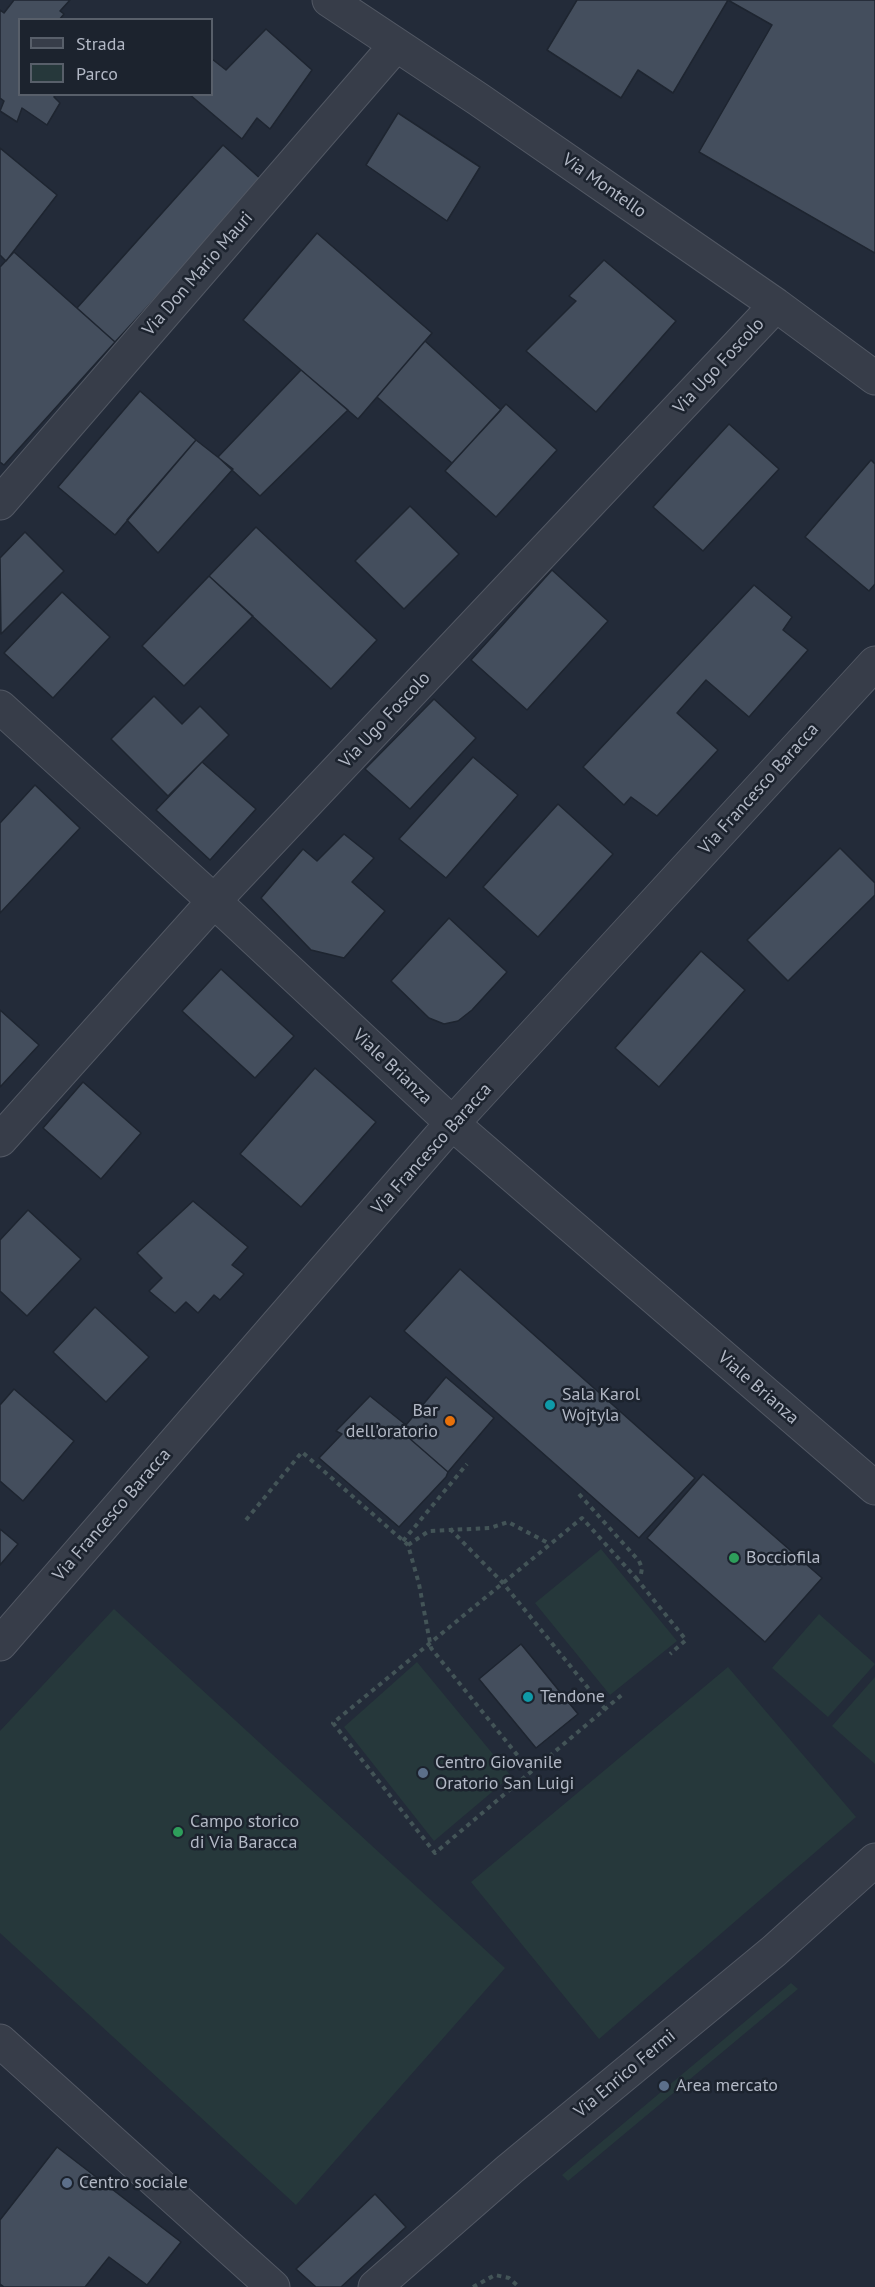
<!DOCTYPE html>
<html>
<head>
<meta charset="utf-8">
<style>
	body { margin:0 }
	#map { position:relative; width:875px; height:2287px; overflow:hidden; background:#232b39; font-family:"PT Sans",sans-serif }
	canvas { display:block }
	.legend { position:absolute; left:18px; top:18px; width:195px; height:78px; box-sizing:border-box; background:#1c232e; border:2px solid #585f6a; margin:0; padding:8px 10px; list-style:none; font-size:18px; color:#b2b8c5 }
	.legend li { display:flex; align-items:center; gap:12px; height:30px }
	.legend b { width:30px; border:2px solid #585f6a }
</style>
</head>
<body>
<div id="map">
<canvas width="875" height="2287"></canvas>
<ul class="legend">
<li><b style="height:8px;background:#373d49"></b>Strada</li>
<li><b style="height:16px;background:#26383b"></b>Parco</li>
</ul>
</div>
<script>
const g = document.querySelector('canvas').getContext('2d');
g.lineJoin = 'round';
function fillPath(path, color) { g.fillStyle = color; g.fill(path, 'evenodd'); }
const poly = rows => new Path2D(rows.map(r => 'M' + r).join(''));
function strokePath(path, color, width, dash) { g.strokeStyle = color; g.lineWidth = width; g.lineCap = dash ? 'butt' : 'round'; g.setLineDash(dash || []); g.stroke(path); }
function label(font, color, halo, rows, align = 'center') {
  g.font = font + ' "PT Sans",sans-serif'; g.lineWidth = 5; g.setLineDash([]); g.textBaseline = 'middle'; g.strokeStyle = halo; g.fillStyle = color; for (const [text, x, y, turn = 0] of rows) {
    g.save(); g.translate(x, y); g.rotate((+turn || 0) * Math.PI / 180); g.textAlign = isNaN(turn) ? turn : align; if (halo) g.strokeText(text, 0, 0); g.fillText(text, 0, 0); g.restore();
  }
}
const green = poly([
	[601,1549,677,1641,610,1695,535,1603],
	[114,1609,505,1968,296,2205,0,1933,0,1731],
	[819,1614,875,1664,828,1717,772,1668],
	[417,1662,511,1776,434,1841,344,1727],
	[728,1667,856,1817,599,2039,471,1882],
	[875,1677,875,1764,832,1726],
	[791,1983,798,1989,568,2181,562,2175]
]);
const building = poly([
	[14,0,70,0,60,11,64,14,59,20,20,20,20,94,56,94,54,97,60,103,47,125,22,108,17,122,0,111,4,101,0,98,0,10,4,13,14,0],
	[577,0,728,0,673,93,638,70,621,98,547,50,577,0],
	[728,0,875,0,875,253,699,152,772,25,728,0],
	[266,29,312,70,270,129,257,118,242,139,189,94,212,94,212,59,226,70,266,29],
	[398,113,480,167,447,221,366,165,398,113],
	[223,145,263,181,115,342,77,308,223,145],
	[0,148,57,195,6,261,0,255,0,148],
	[317,233,432,333,358,419,243,320,317,233],
	[14,252,115,342,4,465,0,462,0,267,14,252],
	[604,260,676,321,596,412,526,351,576,301,569,296,604,260],
	[425,341,501,410,452,463,377,397,425,341],
	[301,370,348,410,260,496,218,457,301,370],
	[140,391,196,440,115,535,58,487,140,391],
	[506,404,557,450,496,517,445,471,506,404],
	[729,424,779,469,703,551,653,507,729,424],
	[196,440,233,469,158,553,127,520,196,440],
	[871,460,875,464,875,584,869,591,805,537,871,460],
	[410,506,459,554,404,609,355,561,410,506],
	[256,527,377,640,331,689,209,576,256,527],
	[25,532,64,571,1,634,0,558,25,532],
	[552,570,608,621,527,710,471,660,552,570],
	[209,576,253,616,184,686,142,646,209,576],
	[754,585,792,617,783,630,808,650,749,717,706,680,677,713,718,750,657,816,631,797,624,805,583,767,754,585],
	[62,592,110,637,53,698,4,653,62,592],
	[154,696,182,724,200,706,229,735,168,796,111,739,154,696],
	[434,699,476,738,410,809,365,769,434,699],
	[473,757,518,795,446,878,399,839,473,757],
	[202,762,256,809,210,860,156,810,202,762],
	[35,785,80,828,0,913,0,823,35,785],
	[558,804,613,854,538,937,483,887,558,804],
	[344,834,374,858,352,882,385,911,344,958,311,950,261,898,303,849,317,861,344,834],
	[840,848,875,883,875,895,788,981,747,940,840,848],
	[449,918,507,972,472,1010,458,1021,444,1024,429,1018,391,981,449,918],
	[701,951,745,990,659,1087,615,1048,701,951],
	[221,969,294,1036,255,1078,182,1011,221,969],
	[0,1010,39,1045,0,1087,0,1010],
	[315,1068,376,1122,301,1207,240,1154,315,1068],
	[83,1082,141,1133,101,1179,43,1128,83,1082],
	[193,1201,248,1247,232,1265,244,1274,220,1300,214,1295,198,1313,186,1302,175,1313,149,1291,162,1278,137,1253,193,1201],
	[28,1210,81,1259,27,1316,0,1291,0,1240,28,1210],
	[460,1269,695,1478,639,1538,404,1331,460,1269],
	[95,1307,149,1357,106,1402,53,1352,95,1307],
	[446,1377,494,1418,448,1472,401,1431,446,1377],
	[14,1389,74,1441,23,1501,0,1481,0,1405,14,1389],
	[370,1396,406,1425,401,1431,448,1472,446,1477,399,1527,319,1458,342,1434,336,1431,370,1396],
	[703,1474,822,1578,765,1642,647,1538,703,1474],
	[0,1529,18,1544,0,1565,0,1529],
	[521,1644,578,1714,536,1748,479,1679,521,1644],
	[57,2147,181,2242,147,2285,109,2257,85,2287,4,2287,0,2284,0,2220,57,2147],
	[375,2194,406,2227,341,2287,316,2287,296,2269,375,2194]
]);
const path = poly([
	[579,1494,639,1561,642,1568,641,1574,636,1578,582,1518,333,1723,435,1853,624,1693],
	[246,1520,302,1452,408,1545,419,1584,431,1648,531,1772],
	[450,1529,503,1583,605,1709],
	[403,1541,467,1464],
	[408,1545,429,1531,490,1528,508,1522,550,1544],
	[636,1578,686,1640,670,1654],
	[473,2287,495,2275,509,2278,519,2287]
]);
const minor = poly([
	[329,0,478,99,776,305,875,378],
	[0,503,396,45],
	[0,707,214,901,453,1124,875,1488],
	[0,1140,214,901,776,305],
	[0,1644,439,1138,875,663],
	[0,2041,273,2287],
	[375,2287,510,2169,774,1951,875,1860]
]);
const markers = [
	[550,1405,6,"#0f9aa8"],
	[450,1421,6,"#e8710a"],
	[734,1558,6,"#2e9e5b"],
	[528,1697,6,"#0f9aa8"],
	[423,1773,6,"#5c6f8a"],
	[178,1832,6,"#2e9e5b"],
	[664,2086,6,"#5c6f8a"],
	[67,2183,6,"#5c6f8a"]
];
const streetNames = [
	["Via Montello",604,186,35],
	["Via Don Mario Mauri",198,274,-49],
	["Via Ugo Foscolo",719,366,-47],
	["Via Ugo Foscolo",385,720,-47],
	["Via Francesco Baracca",759,789,-48],
	["Viale Brianza",392,1067,43],
	["Via Francesco Baracca",432,1149,-48],
	["Viale Brianza",758,1388,41],
	["Via Francesco Baracca",112,1515,-49],
	["Via Enrico Fermi",625,2074,-40]
];
const poiNames = [
	["Sala Karol",562,1395],
	["Wojtyla",562,1416],
	["Bar",438,1411,"right"],
	["dell'oratorio",438,1432,"right"],
	["Bocciofila",746,1558],
	["Tendone",540,1697],
	["Centro Giovanile",435,1763],
	["Oratorio San Luigi",435,1784],
	["Campo storico",190,1822],
	["di Via Baracca",190,1843],
	["Area mercato",676,2086],
	["Centro sociale",79,2183]
];
fillPath(green, '#26383b');
fillPath(building, '#444e5d');
strokePath(building, '#1e2530', 1.5);
strokePath(minor, '#525864', 35);
strokePath(path, '#435457', 4, [4.5, 4.5]);
strokePath(minor, '#373d49', 33);
for (const [x, y, r, color] of markers) { const dot = new Path2D(); dot.arc(x, y, r, 0, 2 * Math.PI); g.fillStyle = color; g.fill(dot); strokePath(dot, '#1c232e', 2); }
label('18px', '#b2b8c5', '#1c232e', streetNames);
label('18px', '#b2b8c5', '#1c232e', poiNames, 'left');
</script>
</body>
</html>
